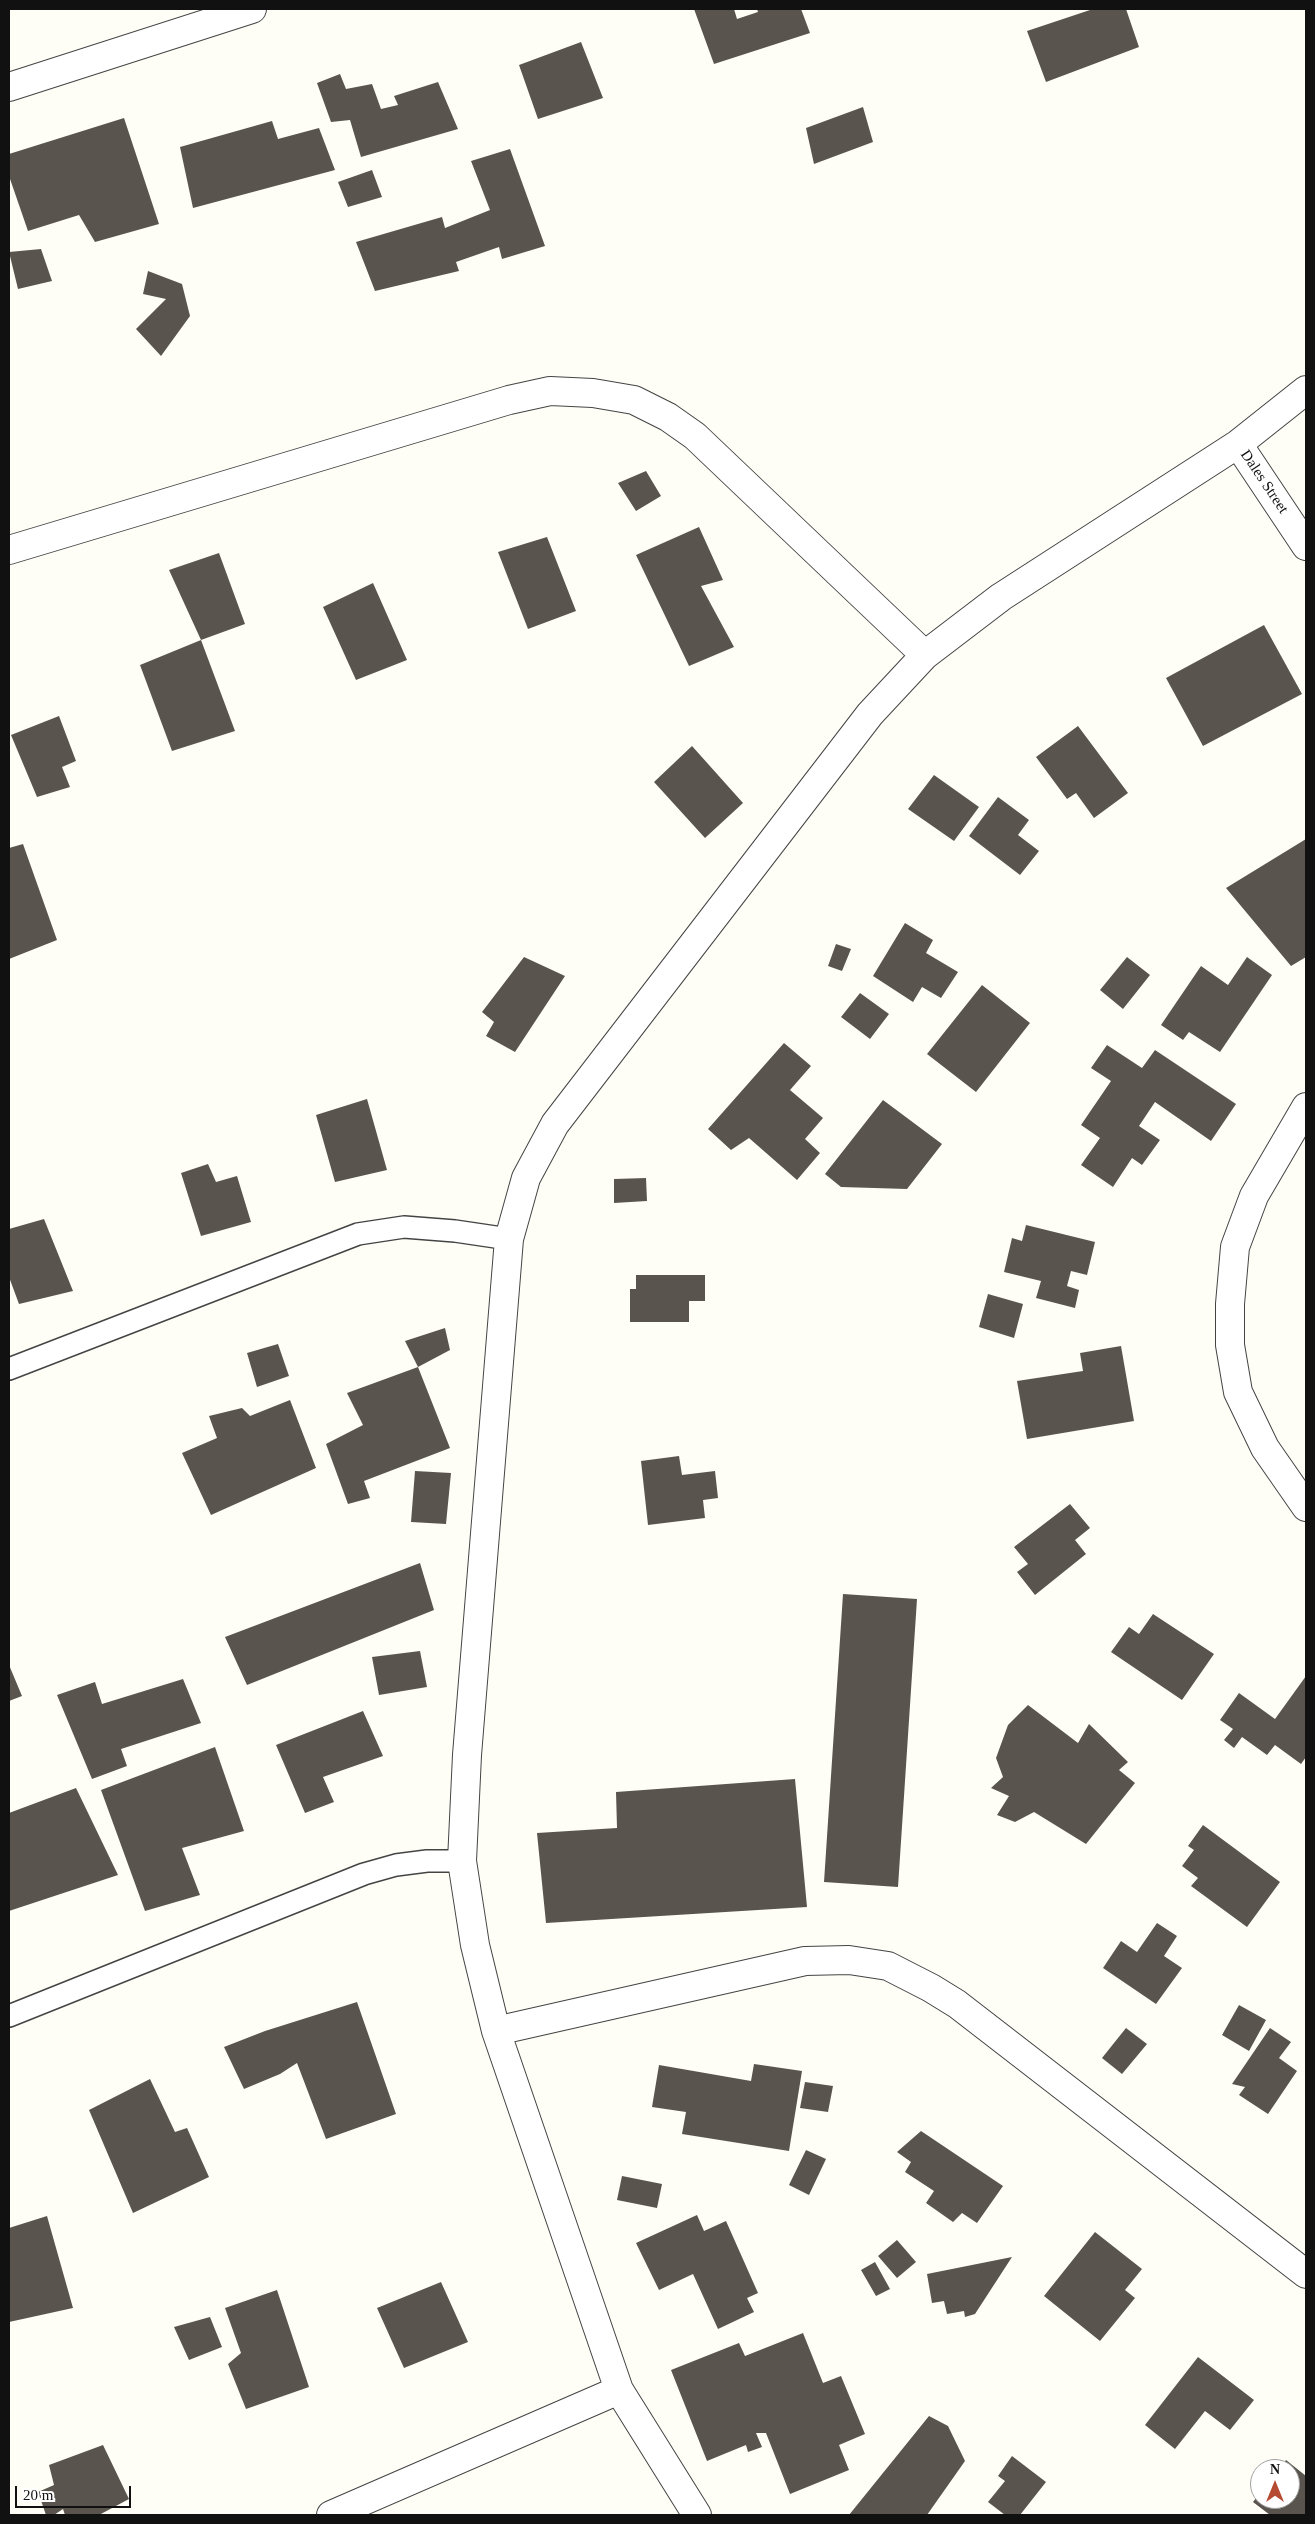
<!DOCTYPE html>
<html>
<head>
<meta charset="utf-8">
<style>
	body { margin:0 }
	#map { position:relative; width:1315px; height:2524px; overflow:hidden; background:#fefef6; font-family:"Times New Roman",serif }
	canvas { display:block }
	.frame { position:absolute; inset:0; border:10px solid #111; pointer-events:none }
	.north { position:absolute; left:1250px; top:2459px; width:50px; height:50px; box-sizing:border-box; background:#fff; border:1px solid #a0a0a0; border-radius:50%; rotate:0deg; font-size:14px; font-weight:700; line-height:20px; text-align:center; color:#111 }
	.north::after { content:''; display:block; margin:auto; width:18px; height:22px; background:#b64b34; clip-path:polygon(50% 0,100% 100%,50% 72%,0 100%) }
	.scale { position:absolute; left:15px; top:2486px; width:116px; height:22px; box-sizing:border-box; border:2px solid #111; border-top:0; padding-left:6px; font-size:15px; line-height:18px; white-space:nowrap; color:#111; -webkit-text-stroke:4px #fff; paint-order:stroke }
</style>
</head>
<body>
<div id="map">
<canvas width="1315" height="2524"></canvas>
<div class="frame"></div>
<div class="north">N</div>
<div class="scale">20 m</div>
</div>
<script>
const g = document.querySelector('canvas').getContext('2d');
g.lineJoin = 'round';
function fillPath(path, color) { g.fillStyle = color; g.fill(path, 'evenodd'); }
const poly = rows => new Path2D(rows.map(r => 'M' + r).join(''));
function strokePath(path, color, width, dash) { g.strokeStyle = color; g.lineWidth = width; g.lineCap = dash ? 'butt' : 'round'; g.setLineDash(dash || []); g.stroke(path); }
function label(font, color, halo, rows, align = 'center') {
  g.font = font + ' "Times New Roman",serif'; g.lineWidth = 5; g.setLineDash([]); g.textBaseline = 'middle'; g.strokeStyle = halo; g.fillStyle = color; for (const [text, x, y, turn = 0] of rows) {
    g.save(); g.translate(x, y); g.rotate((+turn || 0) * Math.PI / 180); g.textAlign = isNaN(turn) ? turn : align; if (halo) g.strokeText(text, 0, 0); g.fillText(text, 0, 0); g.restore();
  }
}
const building = poly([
	[694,9,734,9,737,19,758,12,757,9,801,9,810,33,714,64],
	[1093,9,1126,9,1139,47,1046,82,1027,31],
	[581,42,603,98,538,119,519,65],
	[340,74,346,89,372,84,381,109,398,105,394,96,438,82,458,129,361,157,350,120,331,122,317,83],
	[863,107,873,142,814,164,806,128],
	[124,118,159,224,95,242,79,215,28,231,9,176,9,154],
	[272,121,278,139,319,128,335,170,193,208,180,147],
	[510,149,545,246,502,259,499,247,456,262,459,271,375,291,356,242,442,217,445,228,490,210,471,161],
	[372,170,382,197,348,207,338,182],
	[41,249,52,281,18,289,9,252],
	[148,271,182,284,190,316,161,356,136,329,166,299,143,294],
	[646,471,661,496,636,511,618,483],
	[699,527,723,580,701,586,734,647,689,666,636,555],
	[547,537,576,611,528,629,498,552],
	[219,553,245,624,201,640,169,570],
	[373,583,407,660,356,680,323,607],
	[1264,625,1302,694,1203,746,1166,678],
	[201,640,235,731,172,751,140,665],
	[59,716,76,761,62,767,70,787,37,797,11,735],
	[1078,726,1128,793,1094,818,1076,793,1067,799,1036,757],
	[692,746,743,803,705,838,654,782],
	[934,775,979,807,954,841,908,809],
	[998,797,1029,820,1018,835,1039,851,1020,875,969,836],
	[1306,839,1306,957,1291,966,1226,888],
	[23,844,57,940,9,959,9,848],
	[905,923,933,940,926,953,958,972,941,998,922,987,913,1002,873,976],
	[836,944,851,949,842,971,828,966],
	[524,957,565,976,515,1052,486,1036,494,1022,482,1012],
	[1127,957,1150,975,1123,1009,1100,990],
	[1247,957,1272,975,1220,1052,1189,1032,1183,1040,1161,1025,1201,966,1228,985],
	[982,985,1030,1023,976,1092,927,1054],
	[860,993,889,1014,870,1039,841,1017],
	[784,1043,811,1066,790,1090,823,1118,805,1139,820,1153,797,1180,749,1138,731,1150,708,1129],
	[1107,1045,1142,1068,1155,1050,1236,1104,1211,1141,1155,1102,1139,1126,1160,1140,1142,1165,1132,1158,1113,1187,1081,1165,1100,1138,1081,1125,1111,1081,1091,1068],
	[367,1099,387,1170,335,1182,316,1115],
	[883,1100,942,1144,907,1189,841,1187,825,1174],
	[208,1164,216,1182,237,1176,251,1222,201,1236,181,1173],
	[646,1178,647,1201,614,1203,614,1179],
	[44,1219,73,1291,19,1304,9,1277,9,1229],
	[1026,1225,1095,1242,1087,1275,1071,1271,1067,1286,1079,1290,1075,1308,1036,1298,1041,1281,1004,1272,1012,1238,1022,1241],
	[636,1275,705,1275,705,1301,689,1301,689,1322,630,1322,630,1289,636,1289],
	[988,1294,1023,1304,1014,1338,979,1327],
	[445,1328,450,1350,418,1367,405,1341],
	[278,1344,289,1376,257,1387,247,1353],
	[1121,1346,1134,1421,1027,1439,1017,1381,1083,1371,1080,1353],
	[418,1367,450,1448,364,1481,370,1498,348,1504,326,1444,363,1425,347,1393],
	[290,1400,316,1468,211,1515,182,1453,217,1438,209,1416,242,1408,250,1416],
	[679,1456,682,1475,715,1471,718,1498,703,1500,705,1518,648,1525,641,1461],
	[415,1471,451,1473,446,1524,411,1522],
	[1070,1504,1090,1528,1075,1540,1086,1554,1035,1595,1017,1572,1028,1564,1014,1547],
	[420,1563,434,1610,247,1685,225,1637],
	[843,1594,917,1599,898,1887,824,1882],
	[1153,1614,1214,1654,1182,1700,1111,1652,1129,1627,1139,1634],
	[420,1651,427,1687,379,1695,372,1657],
	[9,1665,22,1696,9,1701],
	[1306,1676,1306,1757,1301,1764,1275,1745,1267,1755,1242,1737,1234,1748,1224,1740,1233,1729,1220,1720,1239,1693,1275,1719],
	[183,1679,201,1723,121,1749,127,1766,92,1779,57,1695,95,1682,102,1704],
	[1028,1705,1078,1743,1089,1724,1128,1762,1119,1770,1135,1783,1086,1844,1034,1812,1015,1822,997,1815,1009,1796,991,1788,1003,1777,996,1758,1008,1725],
	[363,1711,383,1756,323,1777,334,1802,305,1813,276,1745],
	[215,1747,244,1831,182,1848,200,1895,145,1911,101,1790],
	[795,1779,807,1907,546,1923,537,1833,617,1828,616,1792],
	[76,1788,118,1875,9,1911,9,1813],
	[1203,1825,1280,1882,1247,1927,1191,1886,1198,1878,1182,1866,1194,1850,1188,1846],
	[1157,1923,1177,1936,1164,1956,1182,1968,1156,2004,1103,1968,1121,1941,1137,1952],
	[357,2002,396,2114,326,2139,297,2063,280,2074,244,2089,224,2047,265,2031],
	[1239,2005,1266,2020,1249,2051,1222,2035],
	[1126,2028,1147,2044,1122,2074,1102,2058],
	[1270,2028,1291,2042,1279,2058,1297,2071,1268,2114,1239,2095,1245,2087,1232,2084],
	[754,2064,802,2071,789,2151,682,2134,686,2112,652,2107,659,2065,751,2081],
	[150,2079,175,2132,187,2128,209,2177,133,2213,89,2110],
	[805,2082,833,2086,828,2112,800,2108],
	[921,2131,1003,2186,977,2223,962,2213,953,2222,926,2203,934,2191,905,2172,911,2162,897,2152],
	[806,2150,826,2159,809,2195,789,2185],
	[622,2176,662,2184,657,2208,617,2200],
	[697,2215,704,2231,726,2221,758,2293,747,2298,754,2312,718,2329,693,2274,659,2290,636,2243],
	[47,2216,73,2308,9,2322,9,2228],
	[1095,2232,1142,2269,1125,2290,1135,2298,1100,2341,1044,2296],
	[897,2240,916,2262,897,2278,878,2256],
	[1012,2257,975,2314,965,2317,964,2311,947,2314,944,2301,932,2303,927,2274],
	[875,2262,890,2289,876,2296,861,2270],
	[441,2282,468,2342,404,2368,377,2308],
	[277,2290,309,2387,246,2409,228,2364,241,2353,225,2308],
	[210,2317,222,2347,189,2360,174,2327],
	[803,2333,823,2383,841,2376,865,2434,839,2445,849,2470,790,2494,766,2433,756,2433,762,2447,748,2452,746,2445,707,2461,671,2370,739,2343,745,2356],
	[1198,2357,1254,2400,1230,2430,1205,2411,1175,2449,1145,2425],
	[929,2416,948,2426,965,2461,927,2515,849,2515],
	[103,2445,129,2499,99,2515,65,2515,63,2509,54,2515,46,2515,38,2492,54,2485,49,2465],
	[1012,2456,1046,2482,1020,2515,1005,2515,988,2502,1005,2481,998,2476],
	[1286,2460,1306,2476,1306,2515,1270,2515,1253,2502,1260,2493,1260,2499,1290,2499,1290,2469,1279,2469]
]);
const service = poly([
	[9,1369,358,1234,404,1227,455,1231,509,1239],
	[9,2016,364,1874,396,1865,427,1861,462,1861]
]);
const minor = poly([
	[9,87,252,9],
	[1238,444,1306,546],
	[9,550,509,400,550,391,593,393,634,400,668,417,695,436,925,655],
	[1306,1107,1254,1196,1235,1247,1230,1304,1230,1345,1238,1392,1265,1448,1306,1507],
	[496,2031,805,1961,849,1960,888,1966,931,1988,957,2004,1306,2274],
	[331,2515,619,2390],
	[697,2515,619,2390,496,2031,475,1945,462,1861,467,1755,509,1239,526,1178,555,1124,870,714,925,655,1001,597,1238,444,1306,390]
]);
const streetNames = [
	["Dales Street",1264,482,56]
];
fillPath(building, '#59554e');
strokePath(service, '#444', 24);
strokePath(minor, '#444', 30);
strokePath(service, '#fff', 21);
strokePath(minor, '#fff', 28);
label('15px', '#111', '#fff', streetNames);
</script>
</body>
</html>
